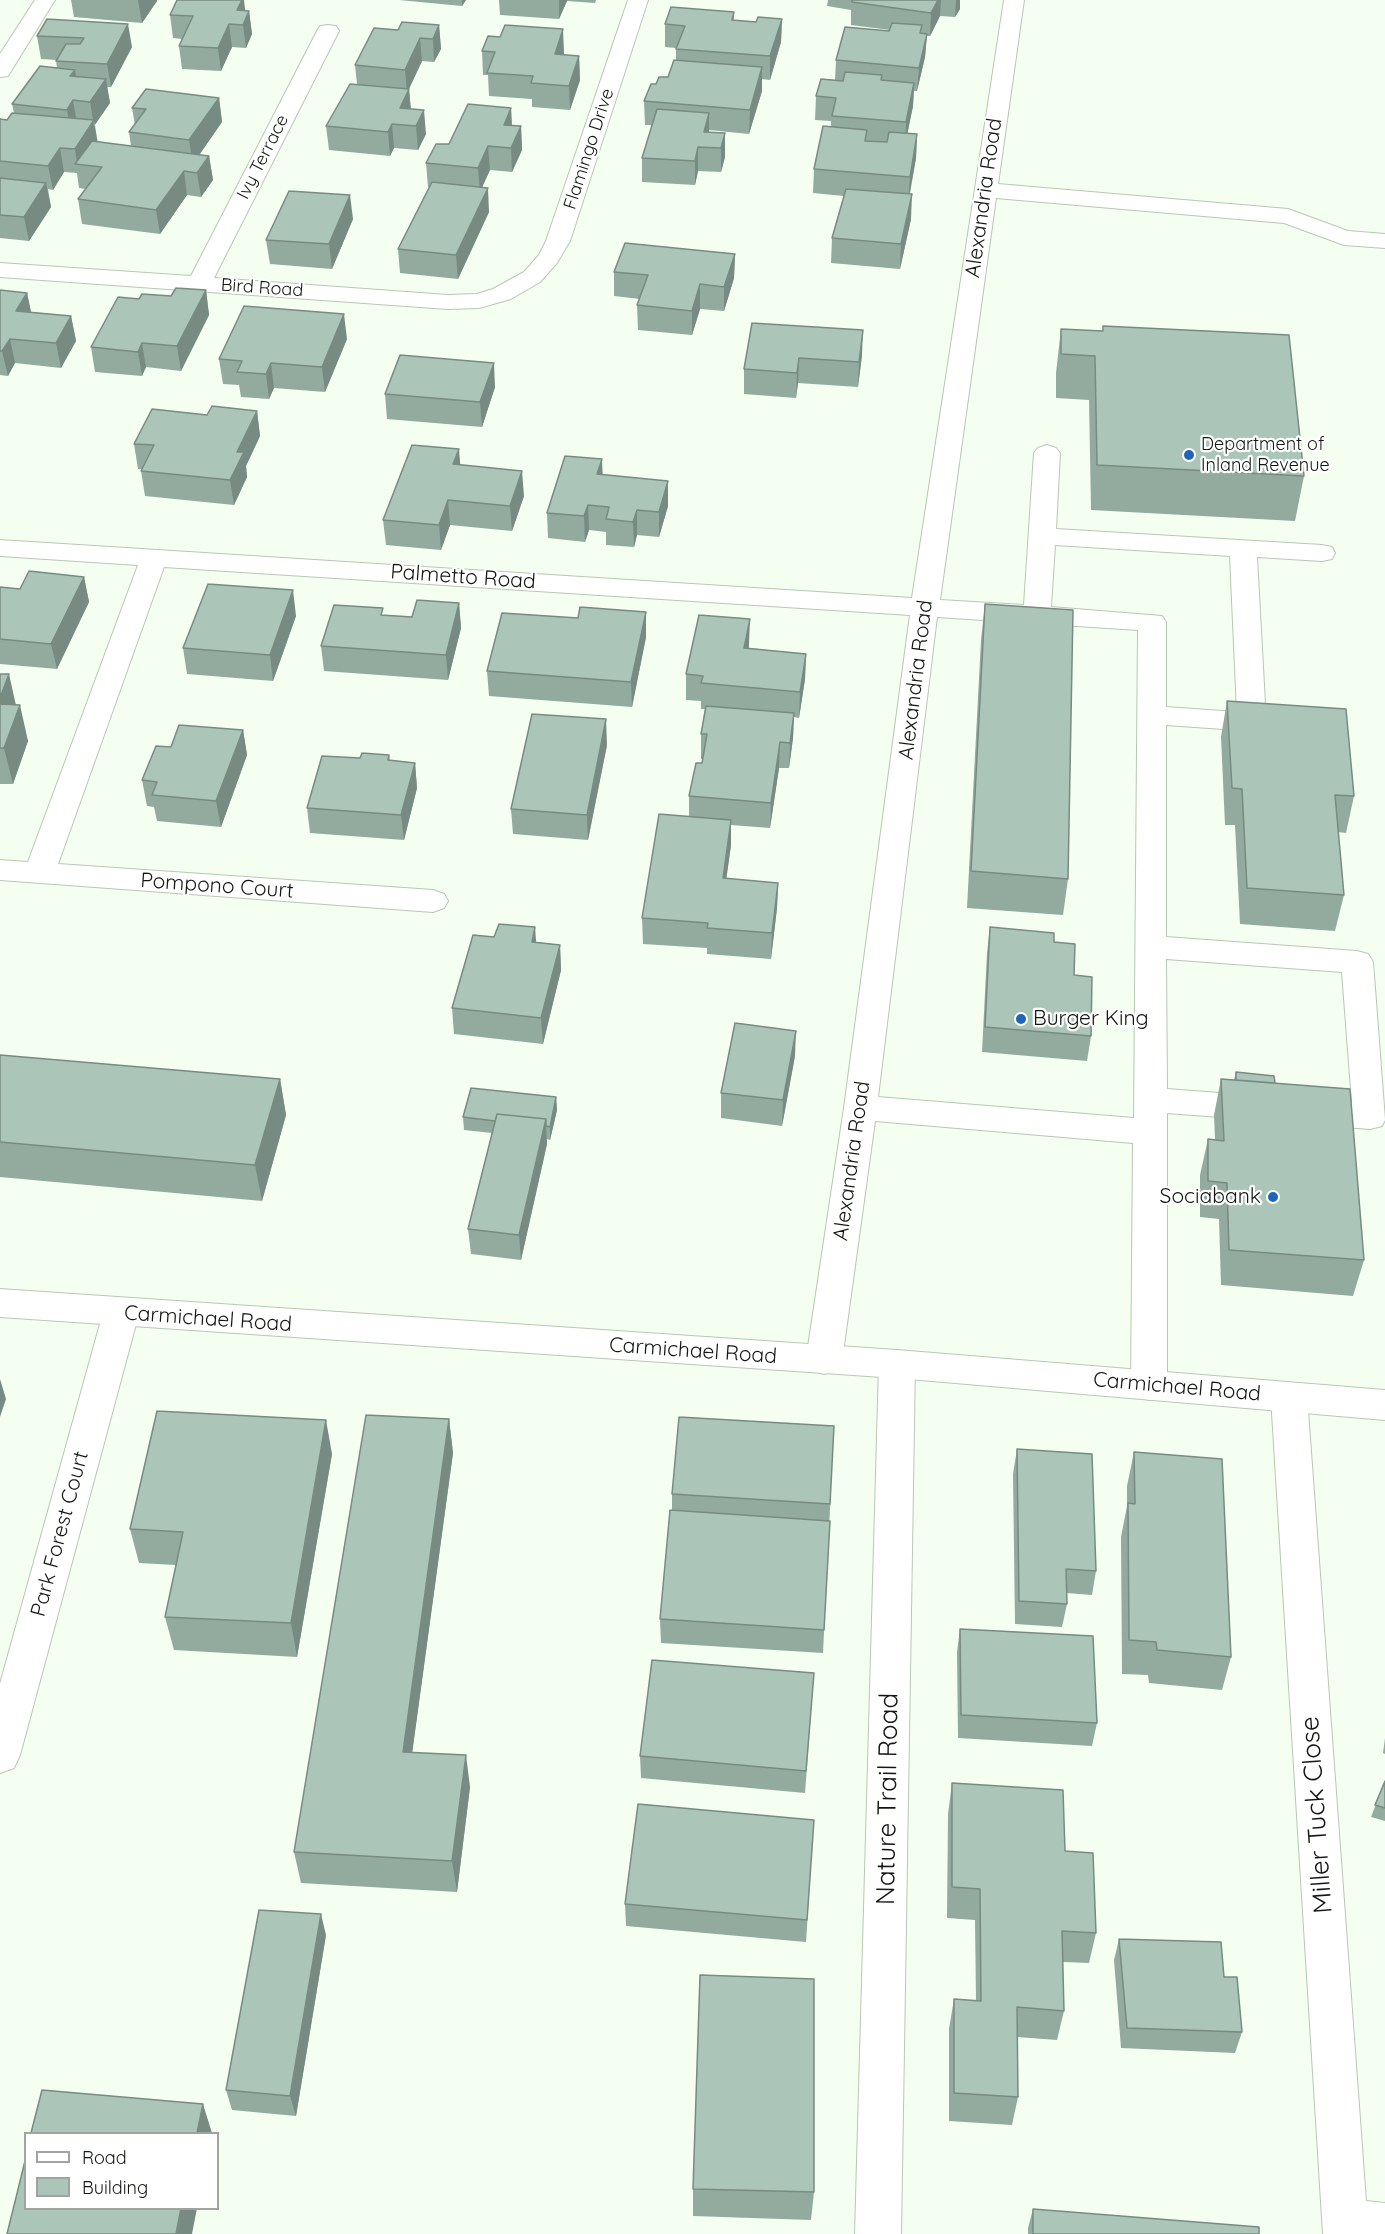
<!DOCTYPE html>
<html>
<head>
<meta charset="utf-8">
<style>
	body { margin:0 }
	#map { position:relative; width:1385px; height:2234px; overflow:hidden; background:#f4fff2; font-family:Quicksand,sans-serif }
	canvas { display:block }
	.legend { position:absolute; left:24px; top:2132px; width:195px; height:78px; box-sizing:border-box; background:#fff; border:2px solid #a0a3a0; margin:0; padding:8px 10px; list-style:none; font-size:18px; color:#121811 }
	.legend li { display:flex; align-items:center; gap:12px; height:30px }
	.legend b { width:30px; border:2px solid #a0a3a0 }
</style>
</head>
<body>
<div id="map">
<canvas width="1385" height="2234"></canvas>
<ul class="legend">
<li><b style="height:8px;background:#fff"></b>Road</li>
<li><b style="height:16px;background:#abc6b9"></b>Building</li>
</ul>
</div>
<script>
const g = document.querySelector('canvas').getContext('2d');
g.lineJoin = 'round';
const poly = rows => new Path2D(rows.map(r => 'M' + r).join(''));
function strokePath(path, color, width, dash) { g.strokeStyle = color; g.lineWidth = width; g.lineCap = dash ? 'butt' : 'round'; g.setLineDash(dash || []); g.stroke(path); }
function fillPath(path, color) { g.fillStyle = color; g.fill(path, 'evenodd'); }
function label(font, color, halo, rows, align = 'center') {
  g.font = font + ' Quicksand,sans-serif'; g.lineWidth = 4.5; g.setLineDash([]); g.textBaseline = 'middle'; g.strokeStyle = halo; g.fillStyle = color; for (const [text, x, y, turn = 0] of rows) {
    g.save(); g.translate(x, y); g.rotate((+turn || 0) * Math.PI / 180); g.textAlign = isNaN(turn) ? turn : align; if (halo) g.strokeText(text, 0, 0); g.fillText(text, 0, 0); g.restore();
  }
}
const minor = poly([
	[35,0,55,0,8,76,0,77,0,54,35,0],
	[628,0,648,0,570,241,557,263,540,282,511,299,479,308,448,309,0,277,0,263,191,276,317,31,320,26,328,25,336,26,339,31,214,278,448,295,477,294,493,289,524,272,539,255,546,241,628,0],
	[1004,0,1024,0,998,184,1288,209,1348,231,1385,234,1385,248,1344,245,1284,223,996,198,940,600,1024,605,1034,453,1038,448,1047,445,1056,448,1060,453,1056,529,1322,545,1332,547,1335,553,1332,559,1322,561,1257,557,1266,722,1262,729,1252,731,1166,725,1166,937,1357,951,1368,954,1373,962,1385,1120,1382,1126,1370,1129,1307,1124,1295,1121,1291,1112,1295,1103,1307,1100,1352,1103,1342,972,1166,959,1167,1089,1233,1094,1245,1097,1249,1106,1245,1115,1233,1118,1167,1113,1167,1385,1162,1395,1149,1400,1136,1395,1131,1385,1133,1143,875,1121,842,1360,837,1370,824,1374,811,1370,806,1360,844,1108,910,615,164,567,58,864,433,890,444,894,448,901,444,908,433,912,0,880,0,860,28,862,138,565,0,556,0,540,912,598,1004,0],
	[1055,545,1230,556,1237,712,1166,707,1166,622,1162,616,1051,607,1055,545],
	[937,617,1138,630,1134,1118,878,1097,937,617],
	[121,1299,133,1303,139,1313,20,1755,14,1768,0,1773,0,1684,103,1313,109,1303,121,1299],
	[897,1350,910,1354,915,1364,901,2234,855,2234,879,1364,884,1354,897,1350],
	[1289,1382,1302,1387,1307,1397,1366,2201,1385,2203,1385,2234,1323,2234,1271,1397,1276,1387,1289,1382]
]);
const major = poly([
	[0,1289,897,1350,1385,1390,1385,1420,897,1378,0,1317,0,1289]
]);
const wall = poly([
	[71,0,157,0,157,1,142,23,74,17],
	[399,0,466,0,462,6],
	[499,0,596,0,595,3,567,1,559,19,500,15],
	[828,0,960,0,960,9,955,17,940,16,930,36,927,36,925,57,917,91,914,91,913,106,907,133,917,134,916,158,910,194,911,219,900,269,831,263,832,238,844,196,813,193,814,169,831,127,831,121,815,120,816,96,835,80,836,60,890,30,851,25,851,10,827,6],
	[245,10,249,11,252,34,246,48,232,47,221,71,182,69,179,46,182,39,173,38,170,15],
	[734,12,734,20,756,22,782,19,781,42,770,80,762,79,762,91,749,134,709,130,709,132,725,133,725,157,721,172,698,171,695,185,642,182,642,158,652,125,645,125,644,101,656,84,668,77,676,60,676,48,665,47,665,24],
	[47,19,132,47,111,87,107,87,110,103,94,126,97,142,131,146,129,132,135,125,132,108,219,98,222,122,199,155,209,156,213,180,201,197,187,195,160,234,82,224,78,199,86,189,79,188,77,173,64,172,53,190,48,189,51,207,29,241,0,238,0,119,7,120,14,113,12,104,57,68,56,60,41,59,37,36],
	[439,25,441,49,434,62,422,61,409,89,411,109,426,134,418,150,394,148,390,156,329,150,326,126,357,84,355,65,398,30],
	[482,51,564,53,564,55,579,56,580,80,570,110,532,107,532,99,489,96,488,75,483,75],
	[511,108,512,125,521,126,522,150,512,172,490,170,482,187,489,212,458,279,400,273,398,249,429,187,428,187,426,163,449,144],
	[353,219,332,269,270,264,266,240],
	[735,254,734,278,724,311,700,309,692,335,638,330,637,305,640,299,614,296,614,272],
	[0,290,27,293,31,312,71,316,76,341,61,368,15,363,8,376,0,375],
	[206,290,209,315,181,371,146,367,142,376,95,372,91,347,139,299,171,296],
	[752,323,862,355,858,387,798,383,796,398,744,394,744,369],
	[1061,329,1304,476,1295,521,1091,510,1089,400,1056,398,1056,373],
	[347,339,325,392,274,388,269,399,241,397,239,385,223,384,219,359],
	[495,387,482,427,387,419,385,394],
	[257,411,260,436,246,466,247,477,234,505,145,496,141,471,142,469,138,469,134,444,207,415],
	[460,465,524,496,512,531,450,525,441,550,386,545,383,520],
	[603,474,668,506,659,537,637,535,634,547,606,545,606,532,589,530,585,542,548,538,547,513],
	[84,577,89,602,57,669,0,664,0,587,20,589],
	[459,603,461,628,448,680,324,671,321,646,384,615,412,617],
	[985,604,1068,879,1063,915,967,908,981,640],
	[296,616,273,681,187,674,183,648],
	[578,618,646,637,632,707,489,696,487,671],
	[749,644,749,648,806,654,805,679,799,718,794,717,793,738,789,768,779,768,770,828,731,825,731,845,726,878,778,883,777,908,771,959,707,954,707,948,643,944,642,918,689,817,689,796,703,759,701,759,701,734,705,709,701,709,701,701,686,700,686,674],
	[0,674,16,705,28,741,13,784,0,784],
	[1227,701,1354,796,1346,833,1338,832,1344,895,1335,931,1240,924,1235,825,1225,825,1221,737],
	[243,730,247,755,221,827,157,821,154,807,147,806,142,780,171,747],
	[607,745,588,840,513,834,511,809],
	[389,755,390,760,415,763,417,788,404,840,310,833,307,808,360,758],
	[990,927,1074,975,1091,1036,1087,1061,982,1052,987,953],
	[536,942,560,945,561,970,543,1044,454,1034,452,1008],
	[0,1055,280,1079,286,1115,262,1201,0,1177],
	[795,1056,782,1126,721,1118,721,1093],
	[1236,1072,1275,1083,1364,1260,1353,1296,1221,1285,1219,1219,1200,1217,1200,1175,1208,1139,1215,1140,1214,1115,1221,1079,1234,1080],
	[556,1097,557,1110,550,1140,547,1139,547,1144,521,1260,471,1254,468,1229,492,1133,464,1130,463,1117],
	[449,1419,453,1453,412,1752,470,1787,457,1892,301,1883,294,1852],
	[834,1426,823,1653,661,1643,660,1619,672,1510,672,1494],
	[1017,1449,1096,1571,1092,1595,1066,1593,1067,1604,1062,1627,1015,1624,1013,1474],
	[1134,1452,1231,1657,1222,1690,1149,1683,1148,1675,1122,1674,1121,1537,1127,1506,1127,1486],
	[332,1454,297,1657,174,1650,165,1617,176,1565,139,1563,130,1529],
	[960,1629,1097,1723,1092,1746,958,1738,957,1652],
	[814,1673,805,1793,641,1778,640,1756],
	[1385,1738,1385,1754,1383,1753],
	[1385,1781,1385,1821,1371,1817],
	[952,1783,1065,1851,1096,1933,1089,1963,1063,1962,1064,2011,1057,2040,1017,2037,1018,2097,1012,2125,949,2121,949,2029,954,1999,976,2001,975,1920,947,1918,948,1814],
	[814,1820,806,1942,626,1926,625,1904],
	[326,1935,296,2116,232,2110,226,2090],
	[1119,1939,1224,1977,1242,2032,1235,2053,1121,2048,1114,1960],
	[693,2189,814,2192,811,2220,693,2216],
	[1033,2209,1259,2234,1028,2234,1028,2228]
]);
const shadedWall = poly([
	[138,0,157,0,157,1,142,23],
	[242,0,244,0,246,17,249,11,252,34,246,48,243,25,237,10],
	[462,0,466,0,462,6],
	[559,0,567,0,567,1,559,19],
	[938,0,941,0,940,16,930,36,931,13],
	[956,0,960,0,960,9,955,17],
	[782,19,781,42,770,80,770,56],
	[128,24,132,47,111,87,107,64],
	[229,24,232,47,221,71,218,48],
	[439,25,441,49,434,62,433,39],
	[563,29,564,53,556,78,555,54],
	[927,34,925,57,917,91,919,68],
	[420,38,422,61,407,93,405,70],
	[579,56,580,80,570,110,569,86],
	[762,67,762,91,749,134,750,110],
	[75,70,79,93,70,76],
	[106,79,110,103,94,126,90,102],
	[914,83,913,106,905,146,906,122],
	[409,89,411,113,400,108],
	[219,98,222,122,193,164,189,140],
	[73,100,77,124,71,133,67,110],
	[511,108,512,132,505,148,504,125],
	[424,110,426,134,418,150,416,126],
	[709,113,709,137,704,132],
	[94,120,98,144,77,164,75,149],
	[392,124,394,148,390,156,388,132],
	[521,126,522,150,512,172,511,148],
	[725,133,725,157,721,172,721,148],
	[917,134,916,158,908,201,910,177],
	[488,146,490,170,480,192,478,168],
	[698,147,698,171,695,185,695,161],
	[60,148,64,172,53,190,48,166],
	[209,156,213,180,201,197,197,173],
	[184,171,187,195,160,234,156,210],
	[46,183,51,207,29,241,24,217],
	[488,188,489,212,458,279,456,255],
	[912,194,911,219,900,269,901,244],
	[350,195,353,219,332,269,329,244],
	[735,254,734,278,724,311,724,287],
	[700,284,700,309,692,335,692,311],
	[206,290,209,315,181,371,177,346],
	[27,293,32,317,16,311],
	[344,314,347,339,325,392,322,367],
	[71,316,76,341,61,368,56,343],
	[863,330,862,355,858,387,859,362],
	[10,339,15,363,8,376,2,351],
	[142,343,146,367,142,376,138,352],
	[799,358,798,383,796,398,797,373],
	[271,363,274,388,269,399,266,374],
	[494,363,495,387,482,427,480,402],
	[257,411,260,436,246,466,247,477,234,505,230,480,237,452],
	[459,449,461,474,453,464],
	[602,459,603,484,597,474],
	[522,471,524,496,512,531,510,506],
	[668,481,668,506,659,537,659,512],
	[448,500,450,525,441,550,439,525],
	[588,505,589,530,585,542,584,516],
	[637,510,637,535,634,547,633,522],
	[84,577,89,602,57,669,51,644],
	[293,590,296,616,273,681,270,655],
	[459,603,461,628,448,680,446,655],
	[646,612,646,637,632,707,631,682],
	[750,619,749,644,744,673,744,648],
	[806,654,805,679,799,718,800,692],
	[9,674,17,710,0,712,0,698],
	[20,705,28,741,13,784,4,748],
	[794,713,793,738,789,768,790,743],
	[606,719,607,745,588,840,587,815],
	[243,730,247,755,221,827,216,801],
	[780,742,779,768,770,828,771,803],
	[415,763,417,788,404,840,401,815],
	[731,820,731,845,723,904,723,878],
	[778,883,777,908,771,959,772,933],
	[535,927,537,953,532,942],
	[560,945,561,970,543,1044,541,1018],
	[796,1031,795,1056,782,1126,783,1100],
	[280,1079,286,1115,262,1201,255,1165],
	[556,1097,557,1110,550,1140,550,1127],
	[546,1119,547,1144,521,1260,519,1235],
	[0,1379,6,1399,0,1417],
	[449,1419,453,1453,408,1784,403,1752],
	[326,1420,332,1454,297,1657,291,1623],
	[466,1755,470,1787,457,1892,452,1861],
	[321,1914,326,1935,296,2116,290,2096],
	[203,2104,212,2133,197,2133],
	[181,2208,197,2208,192,2234,176,2234]
]);
const building = poly([
	[177,0,242,0,237,10,249,11,243,25,229,24,218,48,179,46,193,16,170,15,177,0],
	[852,0,938,0,931,13,852,2,852,0],
	[671,7,734,12,732,20,756,22,758,17,782,19,770,56,676,49,685,26,665,24,671,7],
	[47,19,128,24,107,64,56,61,66,44,80,44,84,38,37,36,47,19],
	[402,22,439,25,433,39,420,38,405,70,355,65,374,28,398,30,402,22],
	[892,23,922,25,920,33,927,34,919,68,836,60,845,27,889,31,892,23],
	[505,25,563,29,555,54,579,56,569,86,531,83,533,76,487,73,495,52,482,51,488,36,500,37,505,25],
	[674,60,762,67,750,110,644,101,651,84,656,84,659,77,668,77,674,60],
	[40,66,75,70,70,76,106,79,90,102,73,100,67,110,12,104,40,66],
	[845,72,882,75,881,80,914,83,906,122,832,116,836,98,816,96,821,79,843,81,845,72],
	[350,84,409,89,400,108,424,110,416,126,392,124,388,132,326,126,350,84],
	[146,89,219,98,189,140,129,132,146,109,132,108,146,89],
	[468,104,511,108,504,125,521,126,511,148,488,146,478,168,426,163,436,144,449,144,468,104],
	[657,109,709,113,704,132,725,133,721,148,698,147,695,161,642,158,657,109],
	[12,113,94,120,75,149,60,148,48,166,0,161,0,119,7,120,12,113],
	[823,126,867,130,865,141,887,142,889,132,917,134,910,177,814,169,823,126],
	[92,141,209,156,197,173,184,171,156,210,78,199,102,167,75,164,92,141],
	[0,178,46,183,24,217,0,215,0,178],
	[432,182,488,188,456,255,398,249,432,182],
	[846,189,912,194,901,244,832,238,846,189],
	[289,191,350,195,329,244,266,240,289,191],
	[625,243,735,254,724,287,700,284,692,311,637,305,648,275,614,272,625,243],
	[176,288,206,290,177,346,142,343,138,352,91,347,118,297,139,299,142,294,171,296,176,288],
	[0,290,27,293,16,311,71,316,56,343,10,339,2,351,0,351,0,290],
	[244,306,344,314,322,367,271,363,266,374,237,372,242,361,219,359,244,306],
	[752,323,863,330,859,362,799,358,797,373,744,369,752,323],
	[1103,326,1289,335,1304,476,1097,465,1095,356,1061,354,1061,329,1103,331,1103,326],
	[400,355,494,363,480,402,385,394,400,355],
	[212,406,257,411,237,452,244,452,230,480,141,471,154,445,134,444,152,409,207,415,212,406],
	[412,445,459,449,453,464,522,471,510,506,448,500,439,525,383,520,412,445],
	[565,456,602,459,597,474,668,481,659,512,637,510,633,522,606,519,609,507,588,505,584,516,547,513,565,456],
	[29,571,84,577,51,644,0,639,0,587,20,589,29,571],
	[208,584,293,590,270,655,183,648,208,584],
	[417,600,459,603,446,655,321,646,334,605,383,608,381,615,412,617,417,600],
	[985,604,1073,610,1068,879,971,871,985,604],
	[580,607,646,612,631,682,487,671,502,613,578,618,580,607],
	[699,615,750,619,744,648,806,654,800,692,701,683,703,676,686,674,699,615],
	[0,674,9,674,0,698,0,674],
	[1227,701,1346,709,1354,796,1335,795,1344,895,1247,888,1242,789,1232,788,1227,701],
	[0,704,20,705,4,748,0,748,0,704],
	[706,706,794,713,790,743,780,742,771,803,689,796,696,763,702,763,707,734,701,734,706,706],
	[532,714,606,719,587,815,511,809,532,714],
	[179,725,243,730,216,801,152,795,157,782,142,780,156,746,171,747,179,725],
	[362,753,389,755,388,760,415,763,401,815,307,808,322,756,360,758,362,753],
	[659,814,731,820,723,878,778,883,772,933,707,928,708,923,642,918,659,814],
	[499,924,535,927,532,942,560,945,541,1018,452,1008,473,935,494,937,499,924],
	[990,927,1054,933,1054,942,1075,944,1074,975,1092,977,1091,1036,985,1027,990,927],
	[735,1023,796,1031,783,1100,721,1093,735,1023],
	[0,1055,280,1079,255,1165,0,1142,0,1055],
	[1236,1072,1274,1076,1275,1083,1236,1080,1236,1072],
	[1221,1079,1350,1089,1364,1260,1229,1250,1227,1183,1208,1181,1208,1139,1224,1141,1221,1079],
	[471,1088,556,1097,550,1127,546,1126,546,1119,497,1114,495,1121,463,1117,471,1088],
	[497,1114,546,1119,519,1235,468,1229,497,1114],
	[157,1411,326,1420,291,1623,165,1617,183,1532,130,1529,157,1411],
	[366,1415,449,1419,403,1752,466,1755,452,1861,294,1852,366,1415],
	[679,1417,834,1426,830,1504,672,1494,679,1417],
	[1017,1449,1092,1454,1096,1571,1066,1569,1067,1604,1019,1601,1017,1449],
	[1134,1452,1222,1459,1231,1657,1157,1650,1156,1642,1129,1640,1128,1503,1135,1504,1134,1452],
	[670,1510,830,1521,824,1630,660,1619,670,1510],
	[960,1629,1093,1636,1097,1723,961,1715,960,1629],
	[652,1660,814,1673,806,1771,640,1756,652,1660],
	[1385,1781,1385,1808,1375,1805,1385,1781],
	[952,1783,1063,1790,1065,1851,1093,1853,1096,1933,1062,1931,1064,2011,1017,2007,1018,2097,954,2093,954,1999,981,2001,980,1889,952,1887,952,1783],
	[638,1804,814,1820,807,1920,625,1904,638,1804],
	[259,1910,321,1914,290,2096,226,2090,259,1910],
	[1119,1939,1221,1942,1224,1977,1237,1977,1242,2032,1127,2028,1119,1939],
	[700,1975,814,1979,814,2192,693,2189,700,1975],
	[42,2090,203,2104,197,2133,31,2133,42,2090],
	[26,2157,26,2208,181,2208,176,2234,7,2234,26,2157],
	[1033,2209,1259,2227,1259,2234,1033,2234,1033,2209]
]);
const markers = [
	[1189,455,6,"#2265b6"],
	[1021,1019,6,"#2265b6"],
	[1273,1197,6,"#2265b6"]
];
const farStreetnames = [
	["Flamingo Drive",589,149,-72],
	["Ivy Terrace",263,157,-63],
	["Bird Road",262,288,4]
];
const farPoinames = [
	["Department of",1201,445],
	["Inland Revenue",1201,466]
];
const streetNames = [
	["Alexandria Road",984,198,-82],
	["Palmetto Road",463,577,4],
	["Alexandria Road",916,680,-83],
	["Pompono Court",217,886,4],
	["Alexandria Road",852,1161,-82],
	["Carmichael Road",208,1319,4],
	["Carmichael Road",693,1351,4],
	["Carmichael Road",1177,1387,5],
	["Park Forest Court",60,1534,-75]
];
const poiNames = [
	["Burger King",1033,1019],
	["Sociabank",1261,1197,"right"]
];
const nearStreetnames = [
	["Nature Trail Road",888,1799,-89],
	["Miller Tuck Close",1317,1815,-94]
];
strokePath(minor, '#b7c8b4', 2);
strokePath(major, '#b7c8b4', 2);
fillPath(minor, '#fff');
fillPath(major, '#fff');
fillPath(wall, '#93aa9f');
fillPath(shadedWall, '#788b82');
fillPath(building, '#abc6b9');
strokePath(building, '#788b82', 1.5);
for (const [x, y, r, color] of markers) { const dot = new Path2D(); dot.arc(x, y, r, 0, 2 * Math.PI); g.fillStyle = color; g.fill(dot); strokePath(dot, '#fff', 2); }
label('18px', '#121811', '#fff', farStreetnames);
label('18px', '#121811', '#fff', farPoinames, 'left');
label('21px', '#121811', '#fff', streetNames);
label('21px', '#121811', '#fff', poiNames, 'left');
label('26px', '#121811', '#fff', nearStreetnames);
</script>
</body>
</html>
